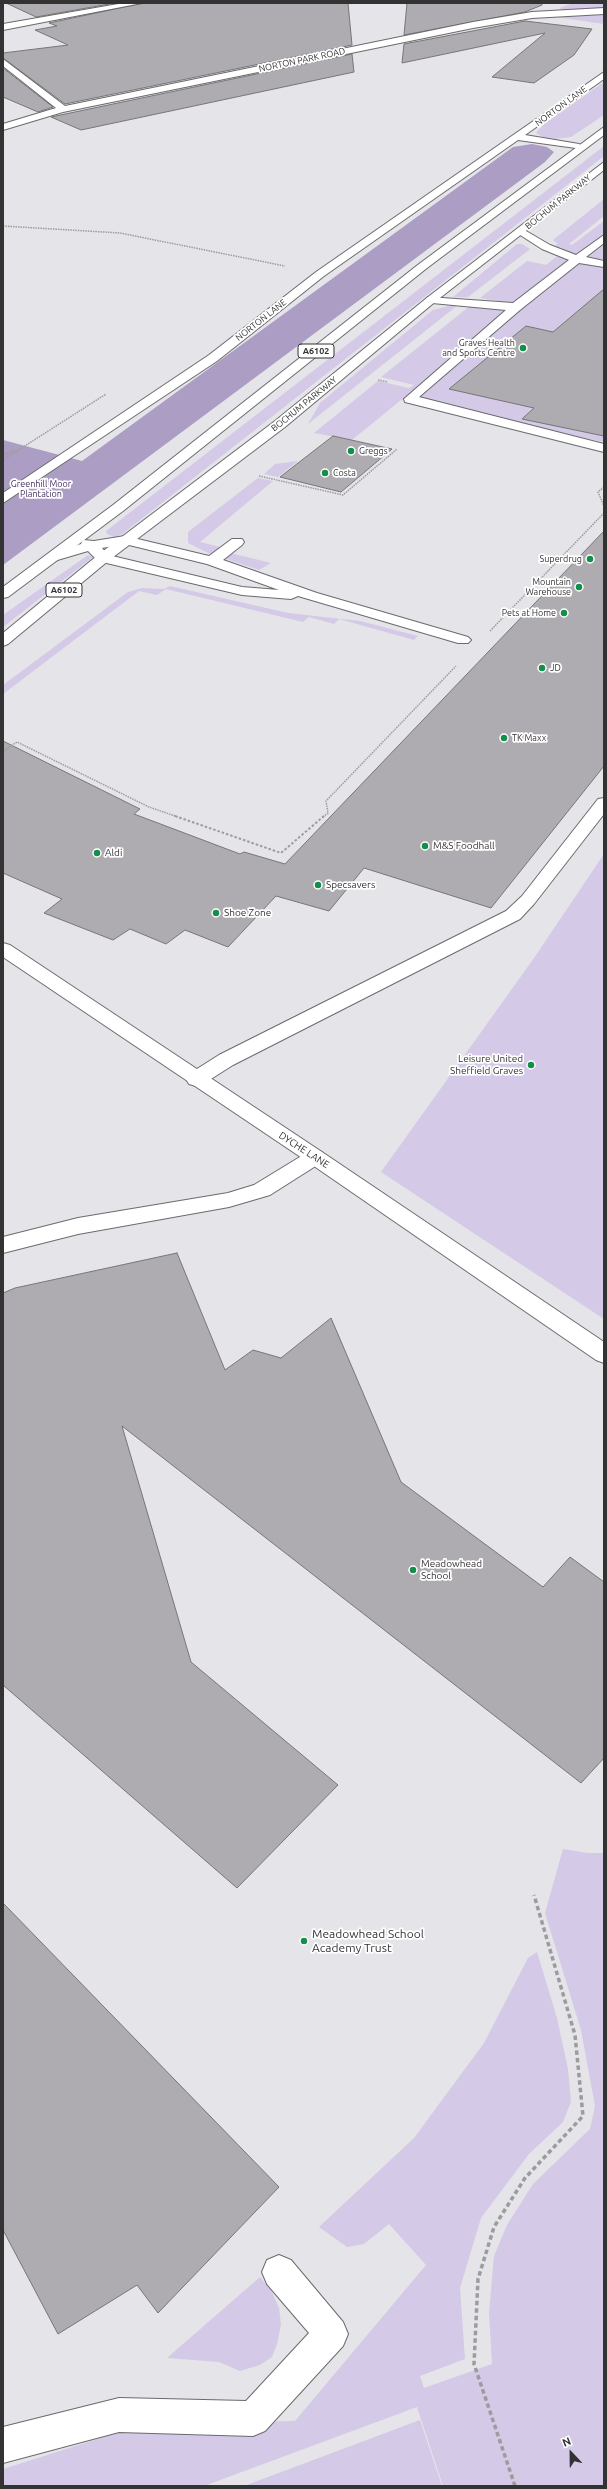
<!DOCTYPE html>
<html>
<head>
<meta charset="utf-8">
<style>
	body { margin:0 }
	#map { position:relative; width:607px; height:2489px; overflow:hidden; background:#e5e4e8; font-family:Ubuntu,sans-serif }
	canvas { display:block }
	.frame { position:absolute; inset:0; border:4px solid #333334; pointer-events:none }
	.north { position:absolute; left:551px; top:2433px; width:40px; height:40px; -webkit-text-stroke:3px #fff; paint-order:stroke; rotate:338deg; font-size:11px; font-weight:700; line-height:16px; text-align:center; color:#333334 }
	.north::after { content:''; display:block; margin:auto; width:14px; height:18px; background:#333334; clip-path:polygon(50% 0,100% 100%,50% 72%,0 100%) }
</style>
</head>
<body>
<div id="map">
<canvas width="607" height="2489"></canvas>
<div class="frame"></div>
<div class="north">N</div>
</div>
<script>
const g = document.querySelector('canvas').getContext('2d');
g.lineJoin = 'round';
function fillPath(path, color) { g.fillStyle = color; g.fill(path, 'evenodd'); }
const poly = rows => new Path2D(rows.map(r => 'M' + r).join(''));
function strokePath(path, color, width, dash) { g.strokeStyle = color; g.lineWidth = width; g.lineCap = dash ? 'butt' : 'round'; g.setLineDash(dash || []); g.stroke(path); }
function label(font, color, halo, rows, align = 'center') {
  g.font = font + ' Ubuntu,sans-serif'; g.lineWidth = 3.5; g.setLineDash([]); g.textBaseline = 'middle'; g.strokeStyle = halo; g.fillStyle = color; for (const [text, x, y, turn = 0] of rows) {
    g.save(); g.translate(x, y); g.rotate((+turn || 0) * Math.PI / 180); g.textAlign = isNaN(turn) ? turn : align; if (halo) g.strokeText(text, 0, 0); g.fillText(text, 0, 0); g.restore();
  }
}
const green = poly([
	[573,3,604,3,604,8,563,11,560,8],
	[604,13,604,24,555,17],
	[604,82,604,115,571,137,554,139,543,137,536,133,544,124],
	[604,146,604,156,121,535,114,537,107,534,106,531],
	[604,199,604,216,569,244,572,245,604,221,604,442,401,400,352,440,314,433,378,381,409,388,414,385,381,377,470,306,488,309,498,301,480,298,527,261,546,265,565,250,553,247,558,244,553,240],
	[517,244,522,244,530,249,468,297,453,297],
	[452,305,458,305,308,424,320,403,433,310],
	[298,461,278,477,264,474,275,464],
	[258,478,273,481,200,542,220,547,218,550,271,563,259,570,208,553,188,543,188,532],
	[88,555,93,557,3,627,3,615],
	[170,586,288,613,360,621,418,636,414,640,339,619,334,624,309,617,303,622,166,589,157,595,139,591,3,694,3,685,128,592,142,588,164,589],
	[604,854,604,1319,381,1172,534,958],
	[563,1849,588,1853,604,1853,604,2486,443,2486,417,2407,204,2486,3,2486,3,2469,145,2424,295,2421,426,2265,389,2224,364,2244,347,2247,319,2227,414,2138,484,2043,528,1958,537,1952,557,2018,568,2069,571,2102,563,2122,529,2154,481,2218,460,2288,465,2359,420,2376,424,2388,492,2364,489,2313,494,2256,507,2225,533,2184,590,2129,595,2106,581,2030,545,1913],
	[260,2277,272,2292,279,2308,281,2324,277,2344,272,2357,260,2365,240,2371,219,2362,167,2358],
	[420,2420,442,2486,244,2486]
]);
const forest = poly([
	[532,144,547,147,554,152,545,162,3,565,3,440,82,461,513,147]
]);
const building = poly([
	[6,3,115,3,36,17,6,3],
	[143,3,348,3,352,45,65,104,3,58,3,53,68,45,35,30,57,26,49,23,143,3],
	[407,3,542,3,542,5,525,12,404,35,407,3],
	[525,21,592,29,574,55,534,83,492,77,545,33,402,63,404,44,525,21],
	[352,54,354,72,81,130,51,117,352,54],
	[3,68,53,107,38,112,3,97,3,68],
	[604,289,604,436,522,419,534,408,449,389,526,326,553,332,604,289],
	[333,436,392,449,341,492,280,477,333,436],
	[604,531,604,766,491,908,364,868,329,911,276,896,228,947,185,930,166,944,130,929,113,940,44,913,62,899,3,873,3,741,140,809,134,814,240,854,244,852,285,864,604,531],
	[177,1253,225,1370,253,1350,281,1358,331,1318,401,1482,543,1587,570,1557,604,1582,604,1758,581,1783,122,1426,191,1662,338,1785,237,1888,3,1685,3,1293,15,1288,177,1253],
	[3,1903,279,2187,158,2313,137,2285,58,2334,3,2230,3,1903]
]);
const pathFar2 = poly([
	[3,226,120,233,285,266],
	[378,380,388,382],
	[3,455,15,450],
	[3,460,106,394],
	[259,476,343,495,397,449],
	[604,487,598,492,604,506],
	[490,631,604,513],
	[3,751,17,742,149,807,178,817],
	[323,817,328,813,326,801,456,666]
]);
const pathFar1 = poly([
	[175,816,281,853,324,816]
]);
const path = poly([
	[515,2486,474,2364,478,2279,494,2227,525,2178,583,2116,575,2035,534,1895]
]);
const lane = poly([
	[521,228,550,245,576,255,604,235,604,243,586,257,604,261,604,267,579,263,520,310,419,397,604,444,604,452,405,402,404,399,506,310,432,303,426,299,428,297,513,303,569,260,542,249,517,233,517,229,521,228],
	[125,536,209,556,232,539,242,539,244,542,242,545,223,560,317,593,468,637,471,640,468,643,458,643,298,596,291,599,242,595,98,561,88,551,54,561,47,557,49,554,81,544,83,540,94,541,125,536],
	[125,544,207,564,279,590,242,587,108,555,102,548,125,544],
	[604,798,604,814,534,904,520,919,233,1065,203,1084,196,1086,189,1084,186,1079,189,1074,219,1055,506,911,522,896,598,799,604,798],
	[315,1150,322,1152,326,1157,322,1162,270,1195,229,1207,78,1234,3,1253,3,1237,78,1218,228,1193,254,1185,308,1152,315,1150],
	[279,2255,291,2260,343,2322,348,2334,343,2346,265,2431,253,2436,119,2432,3,2463,3,2427,119,2398,246,2401,309,2333,267,2284,262,2272,267,2260,279,2255]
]);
const street = poly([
	[124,3,142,3,3,30,3,24,124,3],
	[604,8,604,14,532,18,473,28,63,112,3,130,3,124,56,108,3,66,3,59,65,106,473,22,532,12,604,8],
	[604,72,604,79,525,135,579,144,584,147,583,149,518,140,324,276,217,361,3,503,3,493,209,355,316,272,604,72]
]);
const secondary = poly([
	[3,943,10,945,322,1152,604,1342,604,1363,596,1360,308,1162,3,957,3,943]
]);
const highway = poly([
	[604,127,604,135,427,268,123,511,8,597,3,598,3,587,113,505,419,264,604,127],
	[604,162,604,170,436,301,285,427,108,561,8,644,3,646,3,633,98,555,275,421,428,297,604,162]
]);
const markers = [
	[523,348,4,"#138f4b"],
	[351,451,4,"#138f4b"],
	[325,473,4,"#138f4b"],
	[590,559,4,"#138f4b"],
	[579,587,4,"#138f4b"],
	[564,613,4,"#138f4b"],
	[542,668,4,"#138f4b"],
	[504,738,4,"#138f4b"],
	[425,846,4,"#138f4b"],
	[97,853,4,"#138f4b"],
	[318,885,4,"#138f4b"],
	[216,913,4,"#138f4b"],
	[531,1065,4,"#138f4b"],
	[413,1570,4,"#138f4b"],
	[304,1941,4,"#138f4b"]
];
const farStreetnames = [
	["NORTON PARK ROAD",302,60,-12],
	["NORTON LANE",561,106,-36],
	["BOCHUM PARKWAY",558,202,-39],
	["NORTON LANE",261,320,-38],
	["BOCHUM PARKWAY",304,404,-39]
];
const farPoinames = [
	["Graves Health",515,343],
	["and Sports Centre",515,353],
	["Greggs",359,451,"left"],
	["Costa",333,473,"left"],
	["Superdrug",582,559],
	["Mountain",571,582],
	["Warehouse",571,592],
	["Pets at Home",556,613],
	["JD",550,668,"left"],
	["TK Maxx",512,738,"left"]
];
const shields = [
	[316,351,36],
	[64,590,36]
];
const shieldNames = [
	["A6102",316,351],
	["A6102",64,590]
];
const farParknames = [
	["Greenhill Moor",41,484],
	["Plantation",41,494]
];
const poiNames = [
	["M&S Foodhall",433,846],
	["Aldi",105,853],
	["Specsavers",326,885],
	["Shoe Zone",224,913],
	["Leisure United",523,1059,"right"],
	["Sheffield Graves",523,1071,"right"],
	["Meadowhead",421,1564],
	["School",421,1576]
];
const streetNames = [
	["DYCHE LANE",304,1150,33]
];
const nearPoinames = [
	["Meadowhead School",312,1934],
	["Academy Trust",312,1948]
];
fillPath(green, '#d4c9e6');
fillPath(forest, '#ac9dc4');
fillPath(building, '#aeacb0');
strokePath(building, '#767578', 1);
strokePath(lane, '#6b6a6d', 2);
strokePath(street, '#6b6a6d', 2);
strokePath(secondary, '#6b6a6d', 2);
strokePath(highway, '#6b6a6d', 2);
strokePath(pathFar2, '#9c9c9f', 1.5, [1.5, 1]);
strokePath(pathFar1, '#9c9c9f', 2, [2.5, 2]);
strokePath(path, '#9c9c9f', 3.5, [4.5, 3]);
fillPath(lane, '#fff');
fillPath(street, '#fff');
fillPath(secondary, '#fff');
fillPath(highway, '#fff');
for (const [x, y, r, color] of markers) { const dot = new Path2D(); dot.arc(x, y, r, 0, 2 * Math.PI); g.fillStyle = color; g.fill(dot); strokePath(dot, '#fff', 1.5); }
label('9px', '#333334', '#fff', farStreetnames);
label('9px', '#333334', '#fff', farPoinames, 'right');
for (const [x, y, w] of shields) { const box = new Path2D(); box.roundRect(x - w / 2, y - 7, w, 14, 3); g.fillStyle = '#fff'; g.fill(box); strokePath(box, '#333334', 1); }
label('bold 9px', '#333334', null, shieldNames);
label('9px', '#442d60', '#fff', farParknames);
label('10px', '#333334', '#fff', poiNames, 'left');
label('10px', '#333334', '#fff', streetNames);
label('12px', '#333334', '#fff', nearPoinames, 'left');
</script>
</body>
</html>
